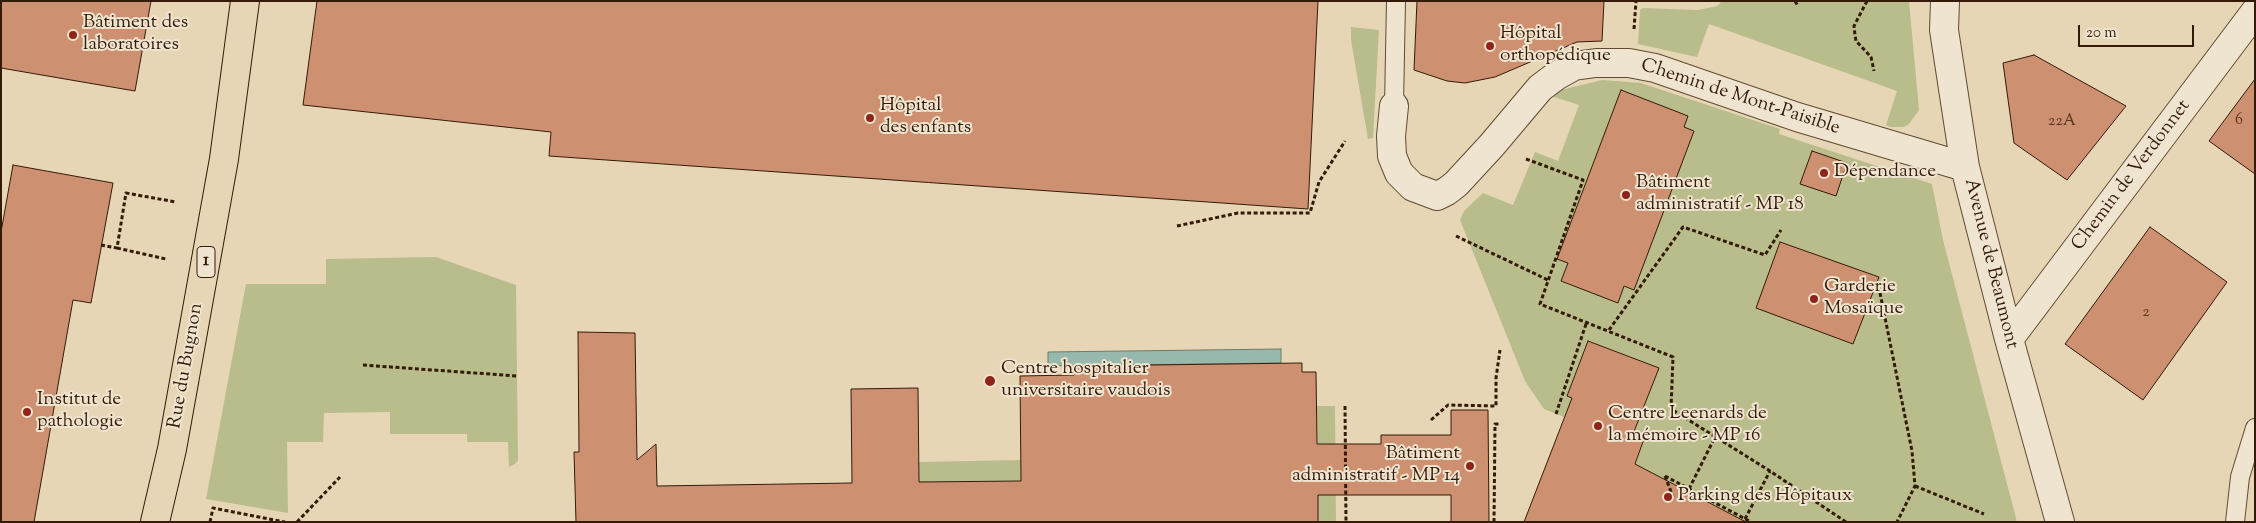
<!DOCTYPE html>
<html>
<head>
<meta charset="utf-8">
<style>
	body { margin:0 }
	#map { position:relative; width:2256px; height:523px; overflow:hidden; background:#e7d6b5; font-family:"Sorts Mill Goudy",serif }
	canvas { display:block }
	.frame { position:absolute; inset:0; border:2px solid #341b07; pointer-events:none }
	.scale { position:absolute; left:2078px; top:25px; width:116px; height:22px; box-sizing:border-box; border:2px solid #341b07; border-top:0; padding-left:6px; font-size:15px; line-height:18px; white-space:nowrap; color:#341b07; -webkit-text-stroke:4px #efe4cf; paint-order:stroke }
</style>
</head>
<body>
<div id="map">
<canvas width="2256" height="523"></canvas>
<div class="frame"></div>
<div class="scale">20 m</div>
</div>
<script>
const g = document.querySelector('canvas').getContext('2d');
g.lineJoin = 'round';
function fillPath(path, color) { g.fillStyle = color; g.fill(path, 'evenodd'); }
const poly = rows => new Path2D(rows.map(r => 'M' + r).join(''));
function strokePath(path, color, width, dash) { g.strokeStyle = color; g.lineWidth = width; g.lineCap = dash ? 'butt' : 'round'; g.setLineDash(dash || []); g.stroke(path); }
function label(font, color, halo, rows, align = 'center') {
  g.font = font + ' "Sorts Mill Goudy",serif'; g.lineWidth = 4; g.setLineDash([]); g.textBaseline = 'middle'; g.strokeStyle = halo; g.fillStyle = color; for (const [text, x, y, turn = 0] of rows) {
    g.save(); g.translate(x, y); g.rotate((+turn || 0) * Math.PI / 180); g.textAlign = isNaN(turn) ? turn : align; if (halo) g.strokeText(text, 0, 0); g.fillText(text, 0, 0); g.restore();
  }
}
const green = poly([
	[1722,1,1909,1,1919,110,1909,124,1904,127,1890,127,1886,125,1897,91,1709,24,1697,57,1638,44,1640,10,1643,8,1698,10,1717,6],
	[1351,27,1379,30,1373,138,1368,139,1351,40],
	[1602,80,1641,83,1780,129,1779,134,1932,184,1943,240,2017,522,1746,522,1635,465,1644,439,1633,434,1659,368,1588,341,1567,395,1582,402,1578,412,1568,408,1564,417,1544,409,1525,381,1460,220,1464,211,1483,193,1513,205,1535,152,1558,161,1579,105,1551,96,1561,90],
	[436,257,516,285,518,460,515,464,509,467,508,442,467,442,467,434,390,434,390,412,324,413,323,442,287,442,288,513,206,499,246,284,326,284,326,259],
	[1317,406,1335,406,1336,522,1318,522],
	[1021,460,1022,481,919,482,918,462]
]);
const water = poly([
	[1281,349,1281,363,1048,366,1048,352,1281,349]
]);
const building = poly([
	[1,1,151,1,135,91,1,68,1,1],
	[317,1,1318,1,1308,209,549,156,551,132,303,105,317,1],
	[1417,1,1604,1,1602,41,1577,42,1495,77,1465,83,1447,81,1414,70,1417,1],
	[2034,55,2126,106,2067,180,2014,143,2003,63,2034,55],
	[2255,79,2255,174,2209,141,2255,79],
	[1621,90,1688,116,1684,127,1694,131,1634,290,1624,286,1618,303,1561,281,1568,263,1557,259,1621,90],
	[1812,151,1847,163,1836,196,1800,184,1812,151],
	[13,165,113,183,91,303,73,300,34,522,1,522,1,232,13,165],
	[2150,227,2227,282,2143,400,2065,344,2150,227],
	[1780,242,1879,277,1853,344,1756,308,1780,242],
	[578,332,635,333,637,460,656,444,657,486,852,483,851,389,918,388,919,482,1021,481,1020,376,1074,375,1074,366,1302,363,1302,372,1316,372,1317,444,1381,444,1381,435,1451,435,1451,410,1488,410,1489,522,1451,522,1451,495,1318,495,1318,522,576,522,574,452,579,452,578,332],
	[1588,341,1659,368,1633,434,1644,439,1635,464,1746,522,1524,522,1572,398,1567,396,1588,341]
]);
const path = poly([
	[1795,1,1798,6],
	[1867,1,1854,26,1855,35,1856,41,1871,57,1874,71],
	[1634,29,1636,1],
	[1526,159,1583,180,1540,304,1673,357,1671,409,1770,471,1846,522],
	[1177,226,1238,213,1310,213,1319,182,1345,141],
	[1456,236,1548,280],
	[101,245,117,248,126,193,176,202],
	[117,248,166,259],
	[1880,293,1912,451,1915,486,1897,522],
	[1609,330,1683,227,1765,255,1781,230],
	[363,365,517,376],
	[1345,406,1346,522],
	[1556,414,1587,321],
	[1431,420,1448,405,1496,406,1496,378,1500,350],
	[1665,476,1751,522],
	[1665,476,1673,497],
	[1915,486,1984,514],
	[1689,489,1715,437],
	[1745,519,1770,471],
	[210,522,213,508,285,522],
	[297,522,340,477],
	[1494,522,1495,424,1500,424]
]);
const lane = poly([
	[1394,106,1396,1],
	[2235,522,2240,477,2255,428]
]);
const street = poly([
	[1945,1,1944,30,1965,167,2009,339,2060,522],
	[1394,106,1391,136,1392,156,1399,173,1413,187,1437,196,1447,191,1456,184,1492,145,1540,88,1556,76,1574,66,1596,63,1629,63,1655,68,1797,117,1965,167],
	[2009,339,2255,12]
]);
const primary = poly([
	[155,522,172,449,224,159,245,1]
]);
const markers = [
	[73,35,5,"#8f2418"],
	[1490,46,5,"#8f2418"],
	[870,118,5,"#8f2418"],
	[1824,173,5,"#8f2418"],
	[1626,195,5,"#8f2418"],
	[1814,299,5,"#8f2418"],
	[990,381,6,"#8f2418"],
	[27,412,5,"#8f2418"],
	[1598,426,5,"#8f2418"],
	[1470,466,5,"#8f2418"],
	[1668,497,5,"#8f2418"]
];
const numberNames = [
	["6",2239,121],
	["22A",2062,122],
	["2",2146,313]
];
const shields = [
	[206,262,18]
];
const shieldNames = [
	["1",206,262]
];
const poiNames = [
	["Bâtiment des",83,24],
	["laboratoires",83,46],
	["Hôpital",1500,35],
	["orthopédique",1500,57],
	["Hôpital",880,107],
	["des enfants",880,129],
	["Dépendance",1834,173],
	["Bâtiment",1636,184],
	["administratif - MP 18",1636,206],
	["Garderie",1824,288],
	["Mosaïque",1824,310],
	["Centre hospitalier",1001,370],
	["universitaire vaudois",1001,392],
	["Institut de",37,401],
	["pathologie",37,423],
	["Centre Leenards de",1608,415],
	["la mémoire - MP 16",1608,437],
	["Bâtiment",1460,455,"right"],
	["administratif - MP 14",1460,477,"right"],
	["Parking des Hôpitaux",1678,497]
];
const streetNames = [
	["Chemin de Mont-Paisible",1740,98,18],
	["Chemin de Verdonnet",2132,176,-53],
	["Avenue de Beaumont",1990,264,76],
	["Rue du Bugnon",187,366,-80]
];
fillPath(green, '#b9bd8b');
fillPath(water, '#97b9ad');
strokePath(water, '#6f7a6b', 1);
fillPath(building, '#cd9071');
strokePath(building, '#341b07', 1);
strokePath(lane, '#614a32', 20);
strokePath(street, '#614a32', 30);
strokePath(primary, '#341b07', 30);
strokePath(path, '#341b07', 3, [4, 2.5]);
strokePath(lane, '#efe4cf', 18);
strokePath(street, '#efe4cf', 28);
strokePath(primary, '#e7d6b5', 28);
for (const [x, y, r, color] of markers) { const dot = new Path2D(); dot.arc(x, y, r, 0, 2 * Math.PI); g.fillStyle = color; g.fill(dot); strokePath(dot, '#efe4cf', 2); }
label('16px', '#5a3822', null, numberNames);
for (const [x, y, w] of shields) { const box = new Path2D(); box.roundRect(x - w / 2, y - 15.5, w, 31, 4); g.fillStyle = '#efe4cf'; g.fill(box); strokePath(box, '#341b07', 1); }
label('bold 18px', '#341b07', null, shieldNames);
label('19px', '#341b07', '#efe4cf', poiNames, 'left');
label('19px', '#341b07', '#efe4cf', streetNames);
</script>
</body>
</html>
